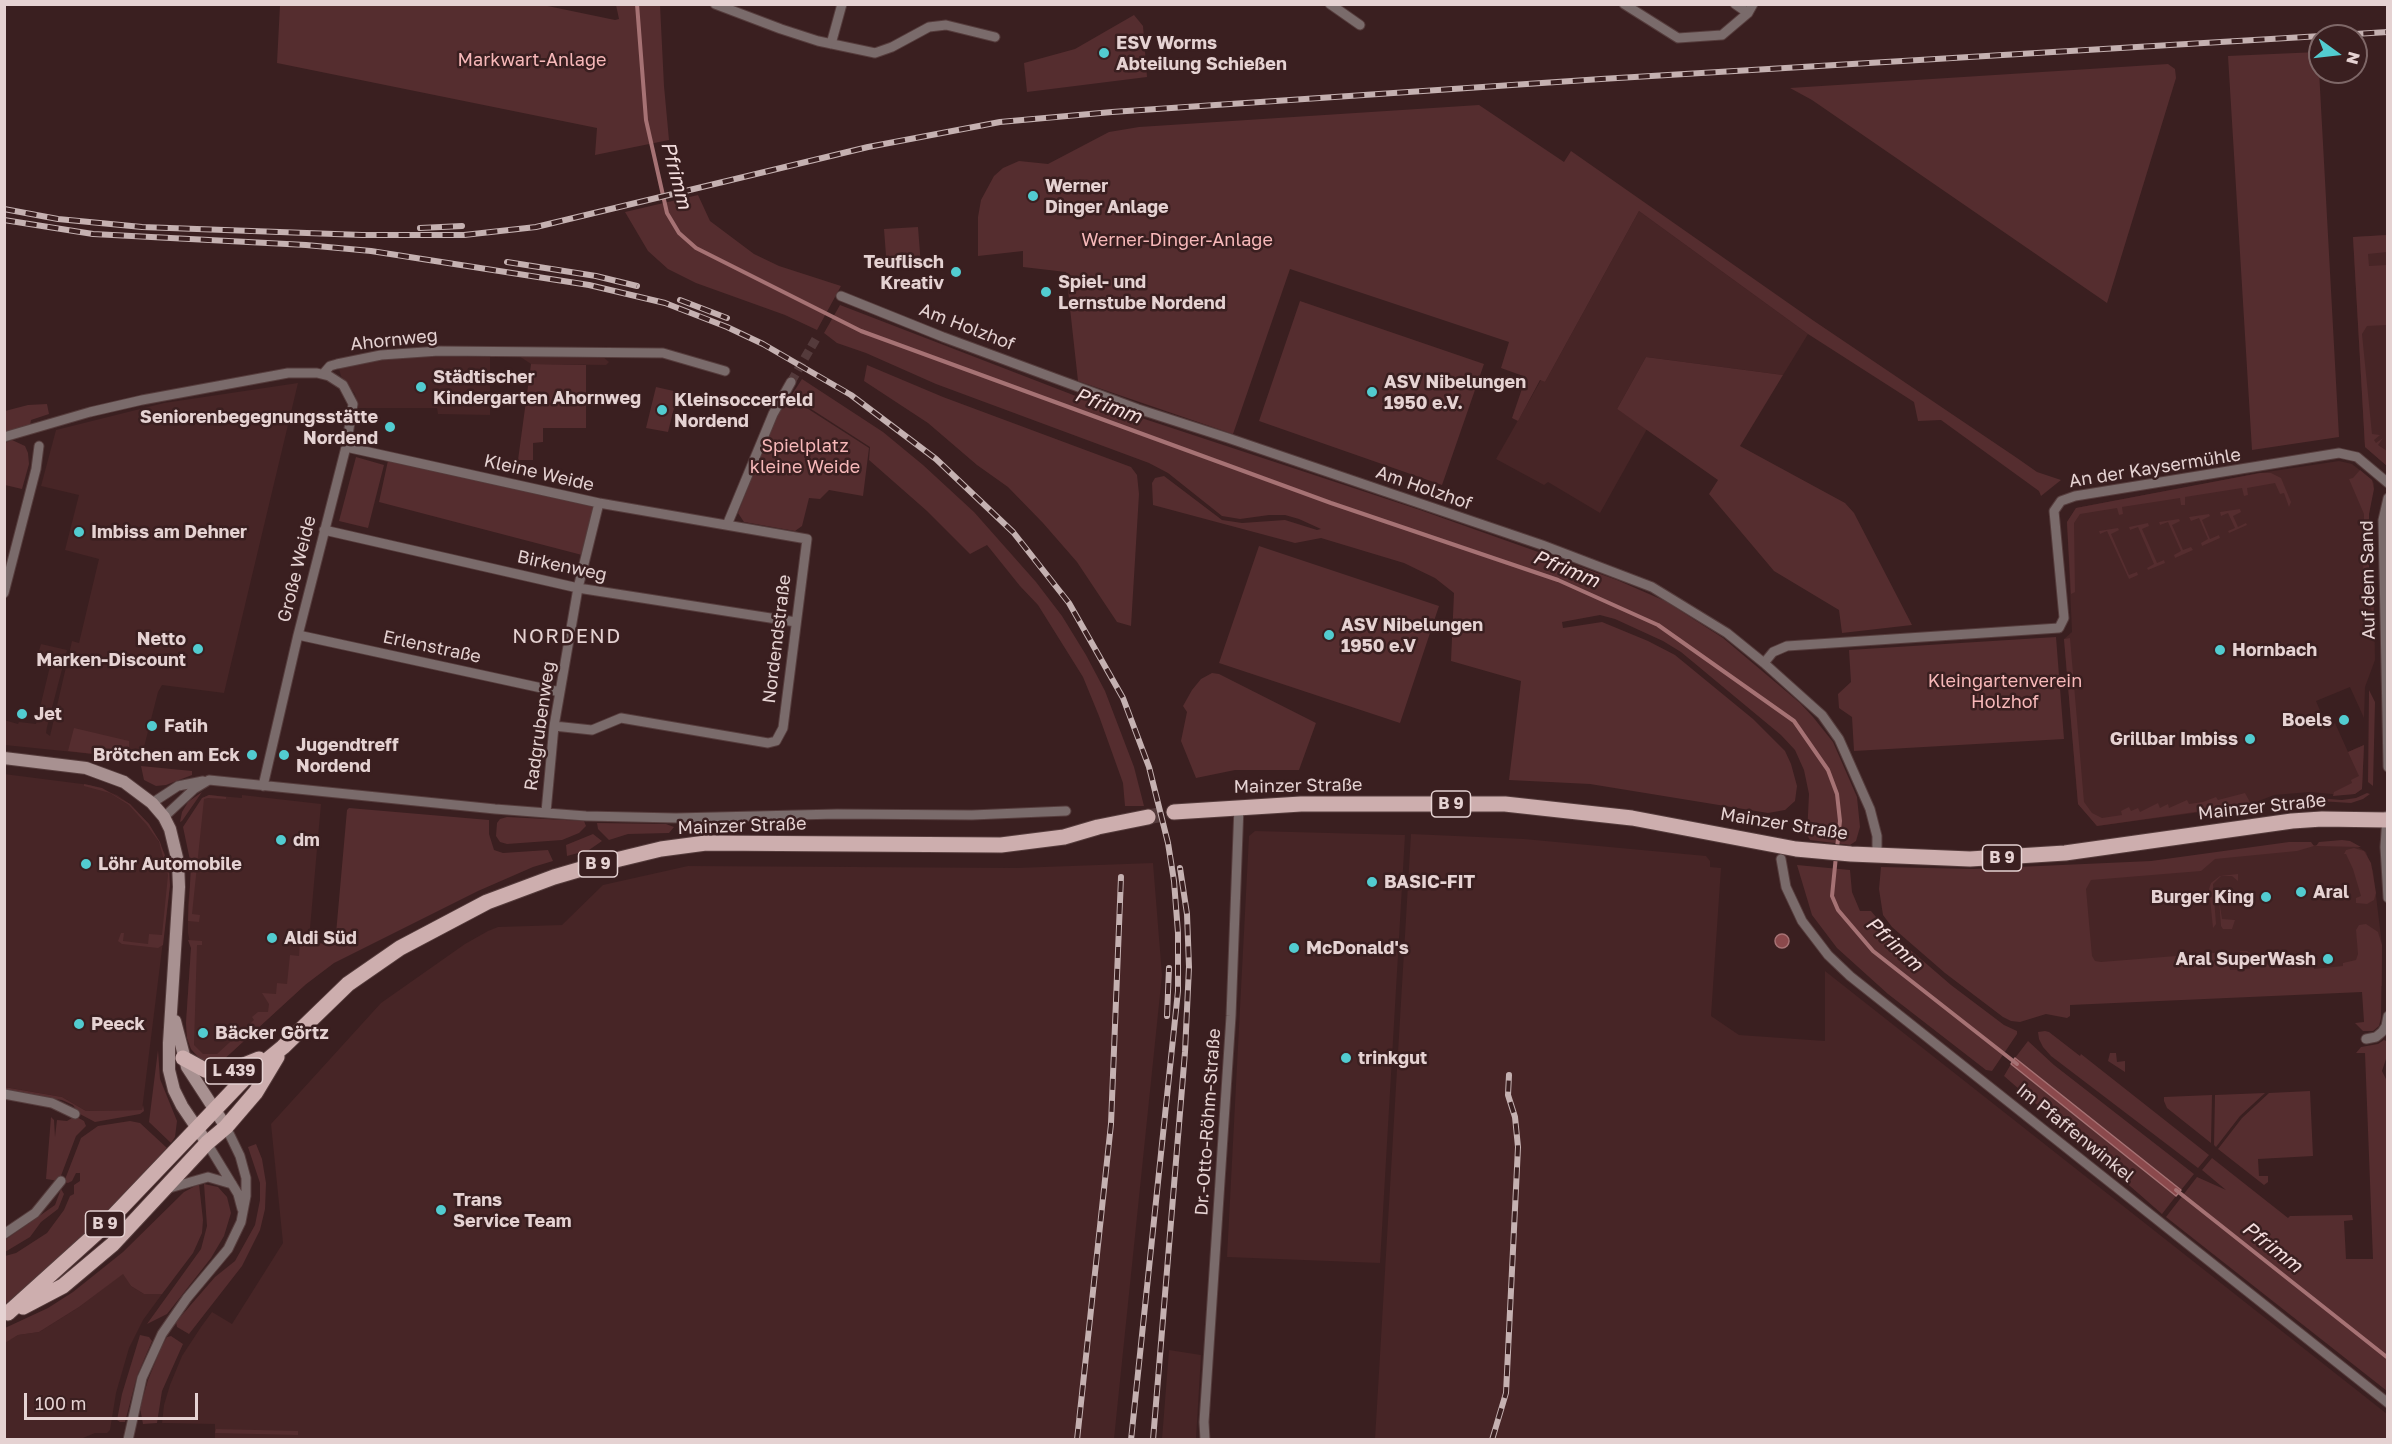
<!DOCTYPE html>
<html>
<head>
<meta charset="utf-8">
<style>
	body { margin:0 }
	#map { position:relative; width:2392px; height:1444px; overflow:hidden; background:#3a1f20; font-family:"Golos Text",sans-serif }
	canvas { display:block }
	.frame { position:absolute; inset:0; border:6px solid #e5d2d2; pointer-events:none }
	.north { position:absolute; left:2308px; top:24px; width:60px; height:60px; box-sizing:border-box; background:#3a1f20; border:2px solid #7e6767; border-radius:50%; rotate:105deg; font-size:16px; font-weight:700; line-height:24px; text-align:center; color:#e5d2d2 }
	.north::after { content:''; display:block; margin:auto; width:21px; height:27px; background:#52ccd0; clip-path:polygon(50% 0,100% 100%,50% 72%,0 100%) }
	.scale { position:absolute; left:24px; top:1393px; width:174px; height:27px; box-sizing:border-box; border:3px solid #e5d2d2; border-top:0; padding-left:8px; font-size:18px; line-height:21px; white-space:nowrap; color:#e5d2d2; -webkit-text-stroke:4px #3a1f20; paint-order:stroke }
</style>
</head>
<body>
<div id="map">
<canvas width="2392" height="1444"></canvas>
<div class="frame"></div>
<div class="north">N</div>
<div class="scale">100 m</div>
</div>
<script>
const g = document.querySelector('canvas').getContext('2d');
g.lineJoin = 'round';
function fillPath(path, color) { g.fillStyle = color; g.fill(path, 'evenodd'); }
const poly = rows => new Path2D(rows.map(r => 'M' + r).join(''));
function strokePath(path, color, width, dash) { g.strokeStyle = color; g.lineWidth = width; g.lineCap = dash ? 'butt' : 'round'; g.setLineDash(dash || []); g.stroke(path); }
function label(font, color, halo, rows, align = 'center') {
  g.font = font + ' "Golos Text",sans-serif'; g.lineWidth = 5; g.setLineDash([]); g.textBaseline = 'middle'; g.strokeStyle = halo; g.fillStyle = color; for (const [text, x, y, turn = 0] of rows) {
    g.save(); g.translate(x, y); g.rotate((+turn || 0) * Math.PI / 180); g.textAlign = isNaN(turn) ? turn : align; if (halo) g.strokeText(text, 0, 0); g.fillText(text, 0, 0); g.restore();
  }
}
const built = poly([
	[1639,211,1808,334,1783,375,1646,357,1617,409,1647,429,1600,513,1548,482,1544,485,1496,459,1541,380,1545,382],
	[2387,235,2387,466,2365,447,2353,237],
	[516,354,600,354,609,362,606,365,531,364],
	[393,356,490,357,490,415,438,414,437,408,358,408,355,394,341,376,339,369,342,366],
	[298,383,224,693,162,685,158,692,141,759,5,745,4,720,18,724,19,722,36,724,52,658,38,654,41,644,67,650,47,727,46,733,50,736,72,641,79,643,99,559,65,550,79,495,41,486,56,430,164,403],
	[2339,461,2352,464,2372,480,2374,484,2369,514,2369,583,2374,604,2375,660,2365,687,2364,718,2350,687,2316,701,2327,727,2335,723,2348,752,2364,745,2362,789,2355,794,2342,795,2310,792,2274,795,2246,806,2097,826,2078,804,2064,639,2072,632,2067,522,2076,508,2260,473],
	[4,774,90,785,117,795,130,804,149,824,165,854,170,885,142,1110,86,1111,62,1097,5,1087],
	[209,795,242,798,242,795,321,804,305,985,221,1062,207,1062,191,1049,187,1038,186,1023,191,948,188,933,188,904,200,803,202,798],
	[1255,831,1405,835,1380,1263,1227,1257,1249,836],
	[1411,834,1524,839,1706,856,1710,861,1710,867,1721,868,1711,1016,1739,1035,1825,1041,1825,971,2387,1414,2387,1439,1375,1439],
	[2352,843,2366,852,2373,871,2382,945,2382,986,2091,999,2073,872,2281,847],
	[1153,863,1162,975,1114,1439,215,1440,215,1424,162,1423,164,1405,170,1385,182,1356,201,1327,212,1312,232,1324,283,1243,271,1124,381,1003,465,944,488,931,498,927,562,925,603,885,688,866,1016,868],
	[123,1273,131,1286,144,1294,162,1294,143,1320,129,1348,116,1393,110,1430,107,1433,95,1433,83,1438,5,1439,4,1343,18,1335,39,1332,79,1307],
	[1169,1350,1201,1355,1196,1439,1162,1439]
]);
const green = poly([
	[538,4,615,20,619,19,616,5,660,5,664,86,669,140,595,155,597,128,277,63,280,5],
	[1134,15,1143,26,1147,77,1027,92,1024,63,1075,49],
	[2318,52,2339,437,2252,450,2228,56],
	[2168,64,2175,69,2176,78,2107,303,1812,100,1790,88],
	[1479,105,1564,162,1571,151,1814,321,2017,458,2037,472,2061,480,2041,496,2039,491,1941,420,1918,421,1914,402,1808,334,1639,211,1545,382,1540,380,1518,421,1512,418,1526,377,1501,368,1509,342,1290,269,1233,434,1078,381,1066,272,1023,267,1023,251,978,256,978,217,981,200,994,176,1003,168,1019,161,1048,164,1109,132,1139,127],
	[698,195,710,221,754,254,779,266,841,286,817,330,785,315,696,283,668,269,648,251,625,212],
	[918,227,921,266,887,269,884,229],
	[2387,235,2387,252,2368,254,2369,266,2387,265,2387,325,2367,326,2362,334,2372,434,2380,435,2374,440,2376,443,2383,438,2378,445,2387,451,2387,466,2365,447,2353,237],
	[1300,301,1484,364,1442,485,1259,421],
	[840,305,1081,398,1420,510,1617,580,1665,601,1723,638,1800,703,1813,717,1833,742,1857,797,1860,827,1856,841,1850,845,1810,840,1807,835,1809,794,1804,770,1795,750,1781,735,1681,652,1663,641,1615,619,1600,615,1562,622,1563,628,1602,622,1648,641,1675,655,1753,719,1785,751,1791,764,1797,786,1795,801,1785,810,1768,813,1590,784,1509,780,1521,681,1451,661,1454,593,1435,578,1404,563,1321,538,1295,543,1153,505,1152,483,1155,478,1164,476,1222,520,1242,523,1285,520,1317,530,1321,529,1299,519,1285,515,1269,515,1240,519,1222,516,1168,473,1149,463,936,384,866,353,837,343,824,333],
	[1646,357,1783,375,1740,446,1845,503,1854,513,1912,625,1842,633,1839,610,1774,571,1709,494,1718,480,1617,409],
	[531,364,586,365,586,428,543,428,543,442,533,443,533,460,518,460],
	[867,365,943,397,1131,467,1137,475,1139,494,1131,626,1117,622,1077,562,1043,523,1008,487,977,465,928,423,864,381],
	[802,379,883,432,923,465,974,512,1036,582,1062,616,1086,655,1105,691,1134,767,1144,806,1125,806,1123,783,1099,716,1083,677,1038,605,1020,586,987,545,970,554,927,511,869,460,870,447,791,396],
	[656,387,678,392,668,432,646,428],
	[788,396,869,448,863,496,829,490,820,499,809,498,802,526,795,531,744,522,738,513,777,412],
	[47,404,49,414,31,420,30,425,5,433,5,411,28,405],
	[12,440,25,446,28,453,29,464,22,489,5,485,5,443],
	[389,456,596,505,582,555,379,502],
	[356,457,384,465,368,528,339,521],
	[2360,470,2372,480,2374,489,2369,514,2369,583,2374,604,2373,614,2363,583,2364,514,2349,479,2353,478],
	[2260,473,2271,473,2281,478,2291,502,2289,507,2284,493,2280,494,2275,483,2247,488,2248,495,2244,496,2242,488,2185,497,2185,505,2181,505,2180,498,2122,507,2123,514,2119,515,2117,508,2080,514,2074,523,2075,592,2071,594,2067,522,2076,508],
	[2240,509,2241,512,2233,516,2238,527,2246,523,2247,525,2229,533,2228,531,2235,528,2228,513,2221,516,2220,512],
	[2209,514,2210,516,2202,520,2210,539,2219,535,2220,538,2202,546,2201,543,2208,539,2199,518,2191,521,2189,517],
	[2179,519,2180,521,2172,525,2183,550,2191,547,2193,550,2175,558,2174,555,2181,551,2168,522,2160,525,2159,522],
	[2148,523,2149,526,2142,529,2157,563,2164,560,2165,563,2148,570,2147,568,2154,564,2138,527,2130,530,2129,527],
	[2118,528,2119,530,2111,534,2129,575,2137,572,2138,575,2129,579,2107,531,2100,534,2099,531],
	[1259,546,1439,606,1400,723,1219,663],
	[2056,637,2064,739,1854,751,1852,717,1839,708,1838,694,1851,682,1849,650],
	[2070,638,2084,802,2092,813,2102,818,2122,815,2121,811,2129,807,2131,811,2138,808,2140,812,2158,803,2160,808,2168,804,2169,808,2187,800,2189,804,2203,802,2216,797,2218,800,2245,793,2251,804,2097,826,2078,804,2064,639],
	[1212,673,1219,674,1316,723,1299,770,1235,770,1196,778,1181,741,1187,712,1183,706,1192,690,1201,679],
	[2369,690,2375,702,2373,786,2368,782],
	[74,728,129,741,129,750,127,755,120,757,68,751],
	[2364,745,2362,789,2355,794,2333,796,2334,792,2352,783,2351,780,2359,776,2348,752],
	[141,766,192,771,192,775,166,785,156,786,144,780],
	[84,784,102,788,130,804,149,824,160,842,169,868,170,885,163,945,158,948,122,944,118,941,121,933,124,933,123,941,148,944,149,934,162,935,168,875,159,842,147,825,129,805,110,793,84,786],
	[202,792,182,821,180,822,182,812,188,802],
	[2367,793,2370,794,2363,799,2351,803,2303,800,2303,797,2342,800,2356,798],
	[209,795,226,797,226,799,208,798,204,799,192,914,200,915,199,922,188,921,191,865,183,827,202,798],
	[349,808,489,820,489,834,494,850,503,853,548,850,553,861,533,867,478,891,334,963,305,985,221,1062,207,1062,199,1058,191,1049,187,1038,186,1023,191,948,188,940,202,941,202,945,197,945,194,1045,203,1054,217,1054,254,1020,252,1017,258,1012,268,1012,269,1004,262,993,276,994,277,983,287,984,290,955,299,956,300,941,335,945,347,810],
	[507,817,584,821,586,826,579,833,562,840,507,844,500,842,496,836,497,823,500,819],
	[597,823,666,824,674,827,669,833,628,834,609,840,598,829],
	[593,834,602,841,589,850,567,856,566,845],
	[2342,840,2350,841,2361,847,2316,846,2319,842],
	[2289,842,2311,842,2314,846,2297,851,2215,859,2201,871,2091,880,2086,889,2092,956,2095,961,2101,962,2226,952,2230,970,2250,969,2249,958,2240,953,2240,951,2247,951,2273,968,2314,965,2314,969,2343,966,2343,963,2356,960,2358,954,2356,930,2359,925,2366,924,2378,932,2382,945,2381,1018,2379,1026,2373,1031,2363,1031,2355,1023,2364,1022,2362,992,2070,1005,2070,1016,2067,1018,2046,1014,2020,1022,2011,1021,2003,1017,1945,973,1892,927,1883,915,1879,889,1881,867,1973,869,2151,861],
	[2354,848,2364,851,2371,863,2376,893,2374,900,2367,904,2356,903,2356,898,2361,896,2353,869,2346,854,2344,854,2346,850],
	[1797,865,1850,870,1852,892,1860,911,1871,911,1886,929,1951,985,2004,1025,2017,1031,2017,1034,1992,1071,1986,1070,1888,994,1837,948,1812,915],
	[2238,874,2238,881,2232,876,2221,876,2213,884,2216,924,2213,928,2209,889,2211,883,2220,876],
	[2219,899,2222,919,2235,920,2232,929,2223,929,2221,926],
	[2045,1031,2049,1032,2080,1056,2081,1054,2209,1155,2198,1168,2051,1056,2043,1047,2039,1039,2038,1032],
	[2384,1040,2388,1042,2387,1056,2382,1071,2388,1083,2387,1391,2166,1217,2197,1177,2226,1190,2202,1170,2212,1158,2288,1218,2290,1216,2352,1215,2353,1220,2344,1221,2346,1259,2373,1259,2365,1053,2356,1053,2361,1047,2378,1044],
	[2028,1041,2054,1065,2194,1174,2181,1190,2015,1058],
	[158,1050,160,1079,177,1121,175,1137,171,1143,149,1122],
	[2110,1053,2116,1053,2117,1062,2125,1061,2125,1072,2108,1061],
	[2011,1064,2176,1196,2162,1214,2004,1076],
	[4,1087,62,1097,86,1111,142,1110,143,1105,144,1111,140,1114,95,1122,78,1113,73,1105,62,1100,5,1091],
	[2310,1091,2313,1156,2258,1159,2259,1176,2268,1176,2268,1182,2264,1185,2218,1149,2242,1118,2269,1093],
	[2265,1093,2240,1116,2216,1147,2214,1145,2215,1095],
	[2212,1095,2211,1143,2167,1108,2164,1101,2164,1097],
	[75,1116,84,1121,86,1126,76,1136,59,1181,46,1179,51,1117,54,1120,55,1137,57,1120,67,1121],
	[130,1121,140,1123,167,1148,83,1240,32,1283,5,1304,5,1256,16,1253,47,1233,64,1210,70,1196,74,1194,74,1185,80,1181,80,1173,76,1173,72,1181,68,1183,64,1182,81,1138,98,1126],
	[256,1144,262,1159,266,1183,265,1209,260,1230,242,1266,189,1334,177,1327,176,1322,215,1277,235,1261,255,1225,260,1200,260,1183,248,1147],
	[199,1184,203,1220,202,1233,193,1253,162,1294,144,1294,131,1286,123,1274,79,1307,39,1332,18,1335,5,1343,5,1328,48,1308,73,1292,123,1252,184,1192],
	[204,1184,218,1187,227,1197,231,1213,224,1236,211,1258,167,1314,147,1324,201,1249,207,1226],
	[61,1189,64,1194,58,1209,41,1222,30,1237,5,1252,5,1240,55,1205],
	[140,1335,149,1337,152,1341,137,1376,125,1422,120,1422,117,1420,122,1394],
	[171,1336,183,1344,162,1391,157,1423,143,1424,140,1408,148,1380,161,1348,167,1337],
	[216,1429,298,1431,298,1435,215,1433]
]);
const water = poly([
	'1775 941a7 7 0 1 1 14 0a7 7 0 1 1-14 0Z',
	[2015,1058,2181,1190,2176,1196,2011,1064,2015,1058]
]);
const stream = poly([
	[637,4,646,120,667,213,679,233,696,248,861,331,1331,503,1558,580,1658,625,1794,721,1828,770,1837,794,1840,821,1837,848],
	[1836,856,1832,896,1838,910,1873,951,2017,1064],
	[2176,1190,2388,1358]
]);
const streetTunnel = poly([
	[791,382,817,337]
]);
const primaryTunnel = poly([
	[1148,817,1174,812]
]);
const street = poly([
	[715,4,781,29,818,41,875,53,892,47,929,27,946,25,995,37],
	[1330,4,1360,25],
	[1624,4,1678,38,1722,35,1748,13,1753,4],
	[1735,4,1748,13],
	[831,44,842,4],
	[841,296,943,337,1138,409,1228,438,1542,545,1652,587,1727,633,1764,663,1822,715,1839,739,1870,809,1877,836,1877,856],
	[323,374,330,366,337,364,381,355,439,351,663,353,725,371],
	[4,437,90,412,142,400,288,373,317,373,329,376,343,385,353,404,346,447,298,635,263,786],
	[346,447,599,503,807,539,783,728,776,741,768,743,621,718,592,730,554,726],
	[2388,498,2383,520,2388,767],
	[727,525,773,414,791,382],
	[324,530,578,588,796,622],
	[4,593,36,469,39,446],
	[298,635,560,692],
	[1764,663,1773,652,1787,646,2059,628,2064,618,2054,511,2061,501,2075,496,2339,453,2357,457,2388,483],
	[152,803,178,786,203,781],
	[546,812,554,726,560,692,578,588,599,503],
	[2387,816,2385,847,2388,898],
	[164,817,194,789,209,780,495,809,586,816,676,818,837,814,972,815,1066,811],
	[1781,859,1786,887,1802,921,1828,955,1850,976,2388,1403],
	[2366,1039,2376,1037,2382,1032,2386,1026,2388,1016],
	[4,1094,52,1103,75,1114],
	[207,1143,238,1194,242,1209],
	[166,1189,208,1177,232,1184],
	[4,1234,35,1213,61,1181],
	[128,1440,142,1378,162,1334,187,1298,228,1249,241,1222,246,1196,246,1178,240,1156,226,1127],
	[1205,1440,1204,1422,1231,1016,1239,806]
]);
const secondary = poly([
	[4,758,86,768,124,782,152,803,164,817,170,829,178,862,179,887,169,1043,169,1070,174,1090,182,1106,207,1143],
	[175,1021,187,1067,226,1127]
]);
const primary = poly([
	[1174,812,1301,804,1505,804,1632,818,1796,849,1851,854,1970,859,2065,853,2292,821,2322,819,2388,820],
	[183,1058,205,1070,224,1073,259,1059],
	[23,1307,63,1286,113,1244,207,1143,226,1127,256,1092,277,1057],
	[8,1313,100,1230,244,1079,283,1047,348,984,400,948,487,902,554,877,595,865,661,849,706,843,1001,845,1064,837,1098,827,1148,817]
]);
const rail = poly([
	[4,209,58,219,142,227,362,235,464,235,536,227,868,147,1000,122,1112,112,1601,79,2388,32],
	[4,220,93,234,306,245,371,251,589,285,665,303,727,327,763,344,851,395,936,459,1013,532,1069,603,1123,698,1149,767,1168,843,1174,881,1178,933,1178,991,1131,1440],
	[420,228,462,226],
	[507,262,596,276,637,286],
	[680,300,727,318],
	[1167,1016,1169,968],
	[1077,1440,1111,1124,1121,877],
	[1153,1440,1185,1052,1189,967,1187,914,1180,868],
	[1492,1440,1506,1393,1518,1147,1515,1117,1508,1095,1509,1075]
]);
const markers = [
	[1104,53,6,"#52ccd0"],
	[1033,196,6,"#52ccd0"],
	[956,272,6,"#52ccd0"],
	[1046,292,6,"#52ccd0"],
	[421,387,6,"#52ccd0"],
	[1372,392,6,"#52ccd0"],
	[662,410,6,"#52ccd0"],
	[390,427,6,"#52ccd0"],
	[79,532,6,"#52ccd0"],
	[1329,635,6,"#52ccd0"],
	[198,649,6,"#52ccd0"],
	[2220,650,6,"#52ccd0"],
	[22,714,6,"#52ccd0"],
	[2344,720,6,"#52ccd0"],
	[152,726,6,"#52ccd0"],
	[2250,739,6,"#52ccd0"],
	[252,755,6,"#52ccd0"],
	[284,755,6,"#52ccd0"],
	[281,840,6,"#52ccd0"],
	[86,864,6,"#52ccd0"],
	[1372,882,6,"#52ccd0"],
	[2301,892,6,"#52ccd0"],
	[2266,897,6,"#52ccd0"],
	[272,938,6,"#52ccd0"],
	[1294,948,6,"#52ccd0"],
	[2328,959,6,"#52ccd0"],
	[79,1024,6,"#52ccd0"],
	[203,1033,6,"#52ccd0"],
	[1346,1058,6,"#52ccd0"],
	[441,1210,6,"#52ccd0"]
];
const shields = [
	[1451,804,39],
	[2002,858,39],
	[598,864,39],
	[234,1071,57],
	[105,1224,39]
];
const shieldNames = [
	["B 9",1451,804],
	["B 9",2002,858],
	["B 9",598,864],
	["L 439",234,1071],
	["B 9",105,1224]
];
const poiNames = [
	["ESV Worms",1116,43],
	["Abteilung Schießen",1116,64],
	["Werner",1045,186],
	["Dinger Anlage",1045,207],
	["Teuflisch",944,262,"right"],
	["Kreativ",944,283,"right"],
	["Spiel- und",1058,282],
	["Lernstube Nordend",1058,303],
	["Städtischer",433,377],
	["Kindergarten Ahornweg",433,398],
	["ASV Nibelungen",1384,382],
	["1950 e.V.",1384,403],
	["Kleinsoccerfeld",674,400],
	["Nordend",674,421],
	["Seniorenbegegnungsstätte",378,417,"right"],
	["Nordend",378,438,"right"],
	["Imbiss am Dehner",91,532],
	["ASV Nibelungen",1341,625],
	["1950 e.V",1341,646],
	["Netto",186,639,"right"],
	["Marken-Discount",186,660,"right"],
	["Hornbach",2232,650],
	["Jet",34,714],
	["Boels",2332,720,"right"],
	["Fatih",164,726],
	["Grillbar Imbiss",2238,739,"right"],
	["Jugendtreff",296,745],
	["Nordend",296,766],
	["Brötchen am Eck",240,755,"right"],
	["dm",293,840],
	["Löhr Automobile",98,864],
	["BASIC-FIT",1384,882],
	["Aral",2313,892],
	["Burger King",2254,897,"right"],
	["Aldi Süd",284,938],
	["McDonald's",1306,948],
	["Aral SuperWash",2316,959,"right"],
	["Peeck",91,1024],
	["Bäcker Görtz",215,1033],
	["trinkgut",1358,1058],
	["Trans",453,1200],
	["Service Team",453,1221]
];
const parkNames = [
	["Markwart-Anlage",532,60],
	["Werner-Dinger-Anlage",1177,240],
	["Spielplatz",805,446],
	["kleine Weide",805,467],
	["Kleingartenverein",2005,681],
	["Holzhof",2005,702]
];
const streetNames = [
	["Am Holzhof",967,327,21],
	["Ahornweg",394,340,-6],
	["An der Kaysermühle",2155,468,-9],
	["Kleine Weide",539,473,13],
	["Am Holzhof",1424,488,19],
	["Birkenweg",562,566,12],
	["Große Weide",297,569,-76],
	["Auf dem Sand",2368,580,-91],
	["Nordendstraße",777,639,-83],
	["Erlenstraße",432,647,12],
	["Radgrubenweg",540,726,-82],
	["Mainzer Straße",1298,786,-1],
	["Mainzer Straße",2262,807,-6],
	["Mainzer Straße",1784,824,9],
	["Mainzer Straße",742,826,-2],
	["Dr.-Otto-Röhm-Straße",1208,1122,-86],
	["Im Pfaffenwinkel",2075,1133,39]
];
const waterNames = [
	["Pfrimm",676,175,75],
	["Pfrimm",1108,406,20],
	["Pfrimm",1566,569,22],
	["Pfrimm",1894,944,43],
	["Pfrimm",2272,1247,38]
];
const neighbourhoodNames = [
	["NORDEND",567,637]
];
fillPath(built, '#472526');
fillPath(green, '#552d2f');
fillPath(water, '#8b494c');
strokePath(water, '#a67274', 1.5);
strokePath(stream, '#a67274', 4);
strokePath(streetTunnel, '#543a3b', 9, [9, 4.5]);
strokePath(primaryTunnel, '#543a3b', 15, [15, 8]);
strokePath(street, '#553c3c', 11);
strokePath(secondary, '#553c3c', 14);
strokePath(primary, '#553c3c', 17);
strokePath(street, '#7a6b6b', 9);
strokePath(secondary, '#a89191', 12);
strokePath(primary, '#cdaeae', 15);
strokePath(rail, '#c5b1b1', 6);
strokePath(rail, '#3a1f20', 4, [11]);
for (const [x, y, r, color] of markers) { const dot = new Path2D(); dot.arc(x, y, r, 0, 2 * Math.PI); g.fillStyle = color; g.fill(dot); strokePath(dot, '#3a1f20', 2); }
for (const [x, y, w] of shields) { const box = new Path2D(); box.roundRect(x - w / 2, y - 13, w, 26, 4.5); g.fillStyle = '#3a1f20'; g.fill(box); strokePath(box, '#e5d2d2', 1.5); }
label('bold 16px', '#e5d2d2', null, shieldNames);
label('bold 18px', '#e5d2d2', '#3a1f20', poiNames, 'left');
label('18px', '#f7b8b9', '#3a1f20', parkNames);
label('18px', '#e5d2d2', '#3a1f20', streetNames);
label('italic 20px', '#f3dddd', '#3a1f20', waterNames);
g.letterSpacing = '1.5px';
label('20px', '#e5d2d2', '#3a1f20', neighbourhoodNames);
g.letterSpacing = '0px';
</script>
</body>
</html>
